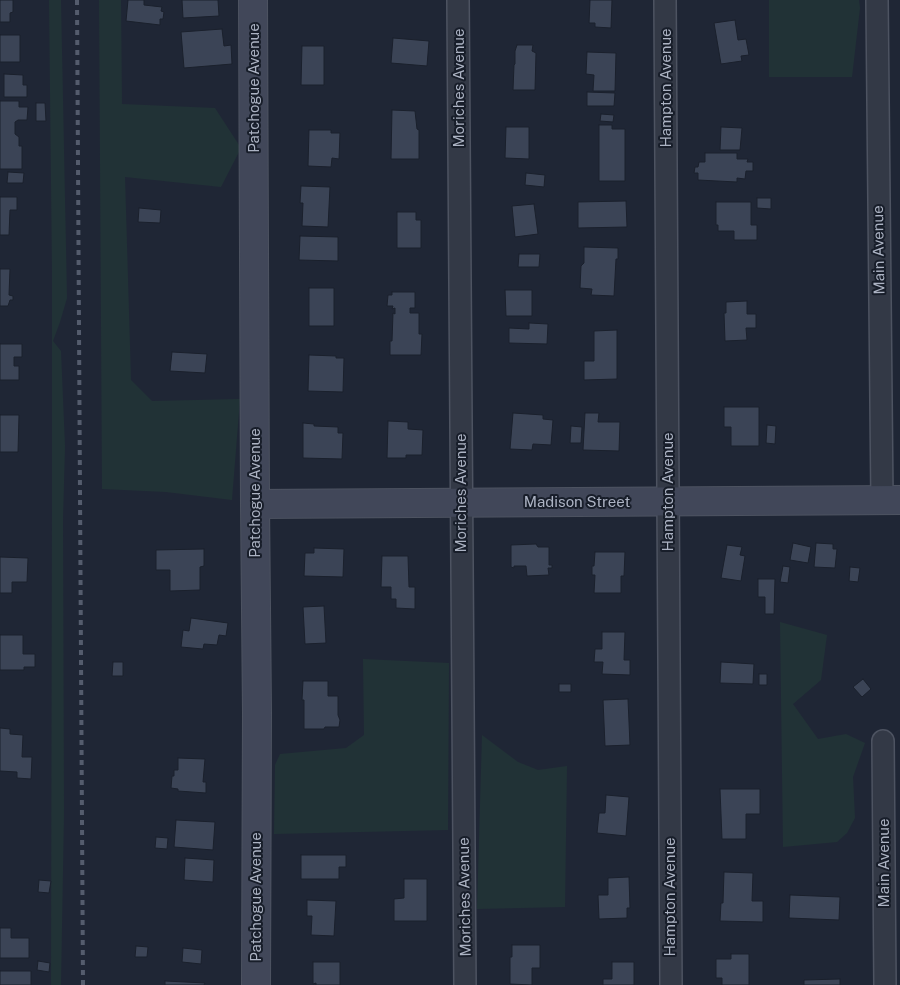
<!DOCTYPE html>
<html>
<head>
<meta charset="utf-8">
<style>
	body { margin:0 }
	canvas { display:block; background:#1f2635 }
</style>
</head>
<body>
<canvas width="900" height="985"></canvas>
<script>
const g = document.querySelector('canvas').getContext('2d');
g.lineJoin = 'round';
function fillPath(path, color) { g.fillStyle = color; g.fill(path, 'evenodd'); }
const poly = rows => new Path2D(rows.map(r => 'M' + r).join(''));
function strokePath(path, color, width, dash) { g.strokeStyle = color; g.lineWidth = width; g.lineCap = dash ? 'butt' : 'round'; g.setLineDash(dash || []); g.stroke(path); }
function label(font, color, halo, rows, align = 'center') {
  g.font = font + ' "Public Sans",sans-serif'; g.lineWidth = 4; g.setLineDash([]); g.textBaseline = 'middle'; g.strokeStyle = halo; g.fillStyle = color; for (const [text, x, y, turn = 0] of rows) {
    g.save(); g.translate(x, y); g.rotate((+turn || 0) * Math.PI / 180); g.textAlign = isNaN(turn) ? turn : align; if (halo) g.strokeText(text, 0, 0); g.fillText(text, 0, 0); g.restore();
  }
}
const green = poly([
	[49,0,61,0,67,298,60,322,53,341,61,351,65,446,63,520,64,813,61,985,51,985,52,503,52,273],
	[99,0,121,0,122,104,215,108,241,148,221,187,125,177,131,380,152,401,240,399,232,500,166,492,102,489],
	[769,0,859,0,860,8,852,77,769,77],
	[780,622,827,635,821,680,793,704,818,739,846,734,865,743,853,777,855,818,847,833,837,842,783,847],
	[363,659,449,663,448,830,274,834,275,765,280,754,346,748,364,735],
	[482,735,518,762,538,770,567,766,565,907,477,909]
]);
const building = poly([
	[0,0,13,0,13,12,10,13,10,22,0,22,0,0],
	[128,0,144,0,144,5,162,7,161,11,164,12,163,19,160,19,160,25,126,21,128,0],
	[182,0,218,0,219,16,183,18,182,0],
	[590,0,612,0,611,28,595,27,595,23,589,23,590,0],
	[735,20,738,40,746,39,749,55,741,56,742,61,721,64,714,23,735,20],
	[222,29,224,46,231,45,232,64,184,68,181,32,222,29],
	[0,35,20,35,20,62,0,62,0,35],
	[393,38,429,41,427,66,391,63,393,38],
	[517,45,533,45,532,51,536,53,535,90,513,90,514,65,515,64,515,51,517,45],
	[302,46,324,46,324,85,301,85,302,46],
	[587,52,616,53,615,91,593,91,594,75,586,74,587,52],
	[4,74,23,75,23,85,27,85,27,97,4,97,4,74],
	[587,92,615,93,614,106,587,106,587,92],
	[0,101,19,101,19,107,28,107,27,120,18,120,15,122,15,134,19,137,19,146,22,146,22,169,0,169,0,101],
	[36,103,45,103,46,121,36,121,36,103],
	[392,110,415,111,417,129,419,130,419,159,391,159,392,110],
	[601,114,614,115,613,122,600,121,601,114],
	[599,125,612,125,612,129,625,129,625,181,599,181,599,125],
	[506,127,529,127,529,159,505,158,506,127],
	[721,127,742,128,740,150,720,150,721,127],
	[309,130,331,130,331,133,340,133,339,159,332,158,331,167,308,166,309,130],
	[705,153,737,153,737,159,748,159,747,162,753,162,753,171,746,171,745,179,737,178,737,182,698,180,698,173,694,173,695,167,698,167,699,162,705,162,705,153],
	[8,172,24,173,23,183,7,183,8,172],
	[526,173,545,175,544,187,525,185,526,173],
	[301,186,330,187,328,227,302,226,303,203,300,203,301,186],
	[0,197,17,197,17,210,10,210,9,235,0,235,0,197],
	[757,198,771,198,771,209,757,208,757,198],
	[626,201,627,227,578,228,578,202,626,201],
	[716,202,751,202,751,225,757,225,757,240,734,240,734,231,718,231,718,225,716,225,716,202],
	[534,204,538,234,515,237,512,206,534,204],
	[139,208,161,210,160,223,138,222,139,208],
	[397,212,416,212,416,220,421,220,421,248,397,248,397,212],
	[300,236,338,237,338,261,299,260,300,236],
	[584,247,618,248,618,259,616,259,614,296,591,295,592,289,580,288,581,266,584,263,584,247],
	[519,254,540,254,539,267,518,267,519,254],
	[0,269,10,269,9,295,13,296,13,300,10,300,8,306,0,306,0,269],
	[309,288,334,288,334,326,309,326,309,288],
	[505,290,532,290,532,316,506,316,505,290],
	[392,292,415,292,415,308,410,308,410,313,419,313,419,334,422,334,421,355,390,355,390,341,392,341,393,313,395,314,395,308,392,309,393,306,387,306,388,295,392,295,392,292],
	[747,301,747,314,756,314,756,328,746,328,747,340,725,341,724,313,726,313,726,302,747,301],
	[529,323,548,324,547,344,509,343,509,328,529,329,529,323],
	[617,330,617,379,584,380,584,361,594,361,594,331,617,330],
	[0,344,22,344,22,357,14,357,14,366,19,366,19,380,0,380,0,344],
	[172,352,207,354,205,373,170,371,172,352],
	[309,355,336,356,336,358,344,358,343,392,308,391,309,355],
	[724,407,759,407,759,446,731,446,731,427,724,427,724,407],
	[513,413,543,415,543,419,553,420,551,445,533,444,532,450,510,449,513,413],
	[585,413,599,413,598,422,620,422,619,451,583,450,585,413],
	[0,415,19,415,18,452,0,452,0,415],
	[388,421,408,422,408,429,423,430,422,455,406,455,406,458,387,458,388,421],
	[303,423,314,424,314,426,338,427,338,433,343,433,342,459,303,458,303,423],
	[767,425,776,426,775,444,766,443,767,425],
	[571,426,582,427,581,443,570,443,571,426],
	[793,543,811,547,808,563,790,560,793,543],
	[816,543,833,544,833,549,837,549,835,568,814,567,816,543],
	[536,544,538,547,549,547,549,565,552,565,552,568,548,568,549,575,527,576,526,566,514,566,514,568,511,567,511,545,536,544],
	[727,545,742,547,740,555,745,556,741,581,721,578,727,545],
	[314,548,344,549,343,577,304,576,305,553,314,553,314,548],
	[204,549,204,566,200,567,200,590,170,591,170,570,156,570,156,550,204,549],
	[595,552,625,552,624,576,621,576,621,593,594,593,595,575,592,575,592,566,594,566,595,552],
	[382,556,408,556,409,587,415,587,415,609,396,608,396,599,391,599,391,587,381,587,382,556],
	[0,557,28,558,27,582,12,582,12,593,0,593,0,557],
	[783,566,790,567,788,583,780,582,783,566],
	[850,567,860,568,858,582,849,581,850,567],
	[758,579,775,579,774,614,765,614,765,597,758,597,758,579],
	[324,606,326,643,305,644,303,607,324,606],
	[191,618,228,623,226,636,219,635,217,645,204,644,203,649,181,647,183,630,189,631,191,618],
	[602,632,625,632,624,660,630,660,630,675,602,674,603,662,594,662,595,649,602,649,602,632],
	[0,635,23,635,23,654,35,654,35,667,24,667,24,670,0,670,0,635],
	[113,662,123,662,123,676,112,676,113,662],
	[721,662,754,664,753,684,720,683,721,662],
	[759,674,767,674,767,685,759,685,759,674],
	[863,679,871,689,862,697,853,687,863,679],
	[303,681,328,681,328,696,338,696,338,715,340,720,339,727,325,727,324,729,304,729,304,700,302,700,303,681],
	[559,684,571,684,571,692,559,692,559,684],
	[628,699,630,745,605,746,603,700,628,699],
	[0,728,10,729,10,734,23,735,22,757,32,757,31,779,17,778,17,772,0,771,0,728],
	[178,758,205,759,203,782,206,782,206,793,178,791,178,789,171,788,172,776,174,776,174,770,178,770,178,758],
	[720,789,760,789,760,814,746,814,746,839,722,839,720,789],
	[606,795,629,797,626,836,597,833,599,813,605,813,606,795],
	[176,820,215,822,213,850,174,847,176,820],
	[156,837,168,838,167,849,155,848,156,837],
	[301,855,346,855,346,867,339,867,339,879,301,879,301,855],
	[185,858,214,860,213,882,184,880,185,858],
	[724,872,753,873,752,901,763,901,763,922,720,921,721,903,723,903,724,872],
	[629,877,630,908,627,908,627,918,599,919,598,895,608,895,608,878,629,877],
	[404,879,427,879,427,921,394,921,394,899,404,898,404,879],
	[39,880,51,881,49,893,38,892,39,880],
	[790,895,840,897,839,920,789,918,790,895],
	[307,900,336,901,334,936,311,935,312,916,307,916,307,900],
	[0,928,11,928,11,938,29,938,29,958,0,958,0,928],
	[512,945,540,945,540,968,532,968,532,985,510,984,510,957,512,957,512,945],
	[136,946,148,947,147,957,135,957,136,946],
	[183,948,202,950,201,964,182,962,183,948],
	[731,954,749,954,749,985,722,985,722,978,716,978,716,959,731,959,731,954],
	[38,961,50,963,49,972,37,970,38,961],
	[313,962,340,962,340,985,316,985,316,983,313,984,313,962],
	[612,962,634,962,634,985,603,985,603,979,612,979,612,962],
	[0,971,31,971,31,985,0,985,0,971],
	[840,979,840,985,804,985,804,980,840,979],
	[165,981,205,983,204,985,165,985,165,981]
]);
const street = poly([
	[458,0,465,985],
	[665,0,671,985],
	[877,0,882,500],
	[883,741,885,985]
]);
const secondary = poly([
	[253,0,255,504,257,713,256,985],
	[255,504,900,500]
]);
const rail = poly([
	[77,0,83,985]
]);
const streetNames = [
	["Patchogue Avenue",254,88,-90],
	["Moriches Avenue",459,88,-90],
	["Hampton Avenue",666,88,-90],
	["Main Avenue",879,250,-91],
	["Hampton Avenue",668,492,-90],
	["Patchogue Avenue",255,493,-90],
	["Moriches Avenue",461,493,-90],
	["Madison Street",577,502],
	["Main Avenue",884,863,-90],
	["Patchogue Avenue",256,897,-90],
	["Moriches Avenue",465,897,-91],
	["Hampton Avenue",670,897,-90]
];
fillPath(green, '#213236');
fillPath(building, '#3b4456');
strokePath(building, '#1a202c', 1);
strokePath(street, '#4d5361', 24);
strokePath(secondary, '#4d5361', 30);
strokePath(street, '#333946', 21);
strokePath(secondary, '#414759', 28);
strokePath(rail, '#545c6d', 4, [5, 5]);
label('15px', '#acb3c3', '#181e2a', streetNames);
</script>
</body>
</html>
